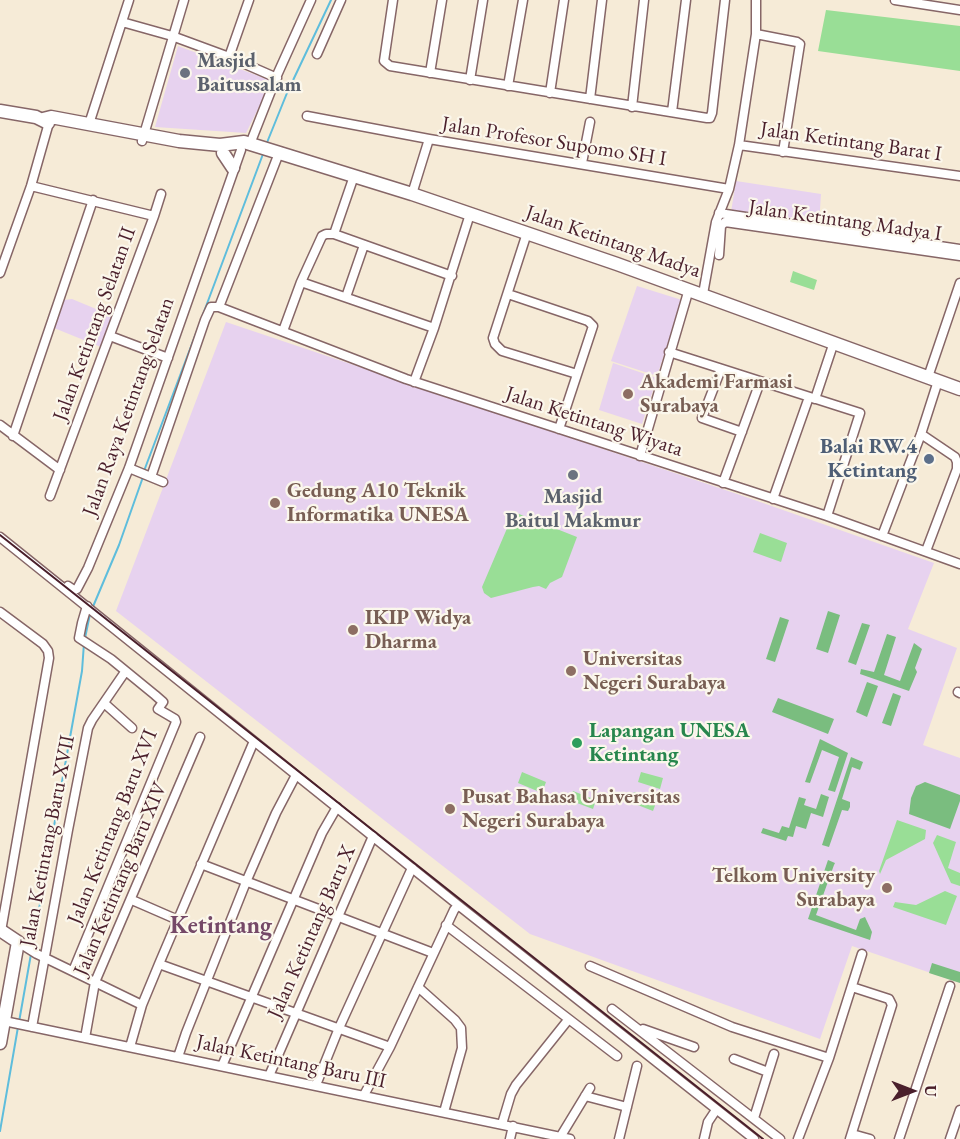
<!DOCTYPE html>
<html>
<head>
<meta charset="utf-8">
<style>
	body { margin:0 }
	#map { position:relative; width:960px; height:1139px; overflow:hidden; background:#f6ebd7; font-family:"EB Garamond",serif }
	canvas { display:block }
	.north { position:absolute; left:882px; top:1061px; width:60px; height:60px; -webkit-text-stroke:4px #fbf7ec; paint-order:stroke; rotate:90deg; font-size:16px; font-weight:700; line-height:24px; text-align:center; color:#4a1f2b }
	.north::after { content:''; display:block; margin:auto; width:21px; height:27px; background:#4a1f2b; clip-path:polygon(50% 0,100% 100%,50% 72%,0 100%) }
</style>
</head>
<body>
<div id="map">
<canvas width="960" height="1139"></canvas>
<div class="north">U</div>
</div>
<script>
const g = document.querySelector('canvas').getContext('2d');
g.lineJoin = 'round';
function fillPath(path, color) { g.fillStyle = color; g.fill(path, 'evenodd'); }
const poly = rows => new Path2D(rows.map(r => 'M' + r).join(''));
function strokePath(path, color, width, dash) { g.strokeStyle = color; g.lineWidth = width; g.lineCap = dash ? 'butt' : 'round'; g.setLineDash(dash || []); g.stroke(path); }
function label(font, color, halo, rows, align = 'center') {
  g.font = font + ' "EB Garamond",serif'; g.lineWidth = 4.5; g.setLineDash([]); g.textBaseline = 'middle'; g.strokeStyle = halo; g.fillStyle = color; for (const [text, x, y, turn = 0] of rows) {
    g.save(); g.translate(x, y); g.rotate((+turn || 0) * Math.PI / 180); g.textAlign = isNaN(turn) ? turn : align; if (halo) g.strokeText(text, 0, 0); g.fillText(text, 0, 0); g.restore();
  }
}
const built = poly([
	[178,46,272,81,246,133,155,127],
	[736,181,821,194,819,225,731,212],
	[637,286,682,300,657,376,611,361],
	[72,299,113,316,101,347,54,328,64,300],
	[226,322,743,496,934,563,908,629,957,648,923,745,960,758,960,983,852,946,820,1039,530,934,116,611],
	[613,363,657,378,642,424,599,410]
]);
const green = poly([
	[826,10,960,26,960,71,818,51],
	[793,271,817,280,814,290,790,282],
	[514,512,577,537,562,577,550,583,546,589,539,586,533,587,491,598,484,593,482,587],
	[760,533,787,543,781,562,753,552],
	[522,772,546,782,542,793,518,783],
	[641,772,663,778,660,789,638,782],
	[573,791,596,800,593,809,569,800],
	[634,792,657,800,653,811,630,802],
	[897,820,926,830,925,839,886,860,880,874,879,871],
	[937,835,956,842,948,868,960,873,960,886,951,883,933,843],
	[945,891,957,896,946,925,893,907,895,902,916,905]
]);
const forest = poly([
	[828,611,840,615,828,653,816,649],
	[780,617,789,620,775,662,766,659],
	[862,623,870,625,856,665,848,662],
	[887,634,896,637,884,675,900,681,914,643,922,649,915,668,917,672,909,691,860,674,861,669,874,672],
	[867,682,878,686,867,717,856,712],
	[893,693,901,696,891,726,882,723],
	[778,698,834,719,828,734,772,712],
	[820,739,848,753,835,792,828,790,839,757,822,750,810,783,805,782],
	[851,757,863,762,860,770,852,767,842,799,850,802,850,807,848,811,842,810,829,847,822,845],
	[925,782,960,795,960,801,950,829,909,814,911,798,916,786],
	[821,794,829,797,823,817,811,813,806,829,796,826,793,837,788,836,786,841,761,833,763,828,779,833,782,826,789,828,799,797,806,799,804,805,816,809],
	[828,860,835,863,834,865,816,915,856,930,860,919,865,917,872,932,870,940,808,919],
	[932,963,960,972,960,983,929,973]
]);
const stream = poly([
	[266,145,287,93,331,0],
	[202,317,263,154],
	[144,471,198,328],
	[92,609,119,545,143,477],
	[85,638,90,614],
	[32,948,82,671,84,643],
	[19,1022,31,954],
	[0,1131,18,1027]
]);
const street = poly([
	[393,0,384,61,390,66,707,118,710,118,712,113,725,0],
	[895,0,960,10],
	[122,22,172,36,229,57,277,78],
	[756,34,797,42,800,44,783,152],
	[317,54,341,0],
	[229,57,249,0],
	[430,73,442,0],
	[470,80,483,0],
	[508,86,523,0],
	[550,93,564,0],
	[590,99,602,0],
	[632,107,644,0],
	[672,112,686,0],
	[307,116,429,139,729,189],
	[89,124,129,0],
	[142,141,184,0],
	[250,144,278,73,311,0],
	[739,145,960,176],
	[279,153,219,307,406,379,827,516,960,564],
	[582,163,590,122],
	[31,186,154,216,50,496],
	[412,194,429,139],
	[719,213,960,249],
	[154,216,161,194],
	[527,233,493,338,495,344,502,351,577,374],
	[334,234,354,176],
	[719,255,721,226,725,222,960,256],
	[0,273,31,186,50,119],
	[301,282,434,328],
	[508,294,588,321,593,326,559,429],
	[703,294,716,222,729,189,739,145,756,34,756,0],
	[346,297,364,245],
	[283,331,301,282,322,236,326,234,334,234,452,276],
	[110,336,168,358],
	[669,352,860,413,827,516],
	[721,369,702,418,742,432],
	[928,377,960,283],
	[414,382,434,328,470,214],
	[815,399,834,342],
	[0,425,60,470],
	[921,434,955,457,957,462,957,469,926,551],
	[13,436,93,200],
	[640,456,689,289],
	[129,468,163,482],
	[151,477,205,320,211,307,219,307],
	[723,483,760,382],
	[773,499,809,397],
	[882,536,921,434,938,381],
	[0,537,458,905,754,1139],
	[68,586,74,590,77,589,88,568,129,468,241,150,240,143],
	[0,612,43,644,48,651,49,658,1,931],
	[958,692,960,693],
	[104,703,132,728],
	[201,864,433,953],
	[132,900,178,920],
	[446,925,617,1056],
	[18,942,37,954,142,1005],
	[159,964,390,1047],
	[590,966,732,1027,829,1058],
	[73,971,176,722,175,719,158,709,163,702,155,695,111,659,79,638,82,623,87,606],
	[418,987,455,1020,461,1028,462,1048,444,1112],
	[612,1009,780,1139],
	[4,1021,570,1139],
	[32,1027,68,830,88,728,92,720,125,672],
	[643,1029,694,1047],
	[85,1038,95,982,200,737],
	[130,1047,142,1005,159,964,254,741],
	[178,1057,186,1033,246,882,276,813,296,775],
	[734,1059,768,1072],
	[222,1066,322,833,337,807],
	[269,1076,373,836],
	[316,1085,339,1028,412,868],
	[364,1095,390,1047,454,910,458,905],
	[585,1096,627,1107],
	[754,1118,774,1054],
	[502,1124,511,1094,516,1085,568,1020],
	[852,1134,870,1139],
	[510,1139,513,1126],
	[559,1139,590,1088],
	[619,1139,637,1066],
	[704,1139,708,1122,716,1110],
	[798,1139,829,1058,862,954],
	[850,1139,892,1005,889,999,852,987],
	[899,1139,950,986],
	[950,1139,960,1110]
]);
const secondary = poly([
	[0,111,36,117,48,123],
	[43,119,51,117,179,141,220,145,244,142,412,194,617,264,960,389],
	[223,153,233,168],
	[0,930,18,942,0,1043]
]);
const rail = poly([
	[0,535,763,1139]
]);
const markers = [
	[185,73,6,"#6b7280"],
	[628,394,6,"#8d6e63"],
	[929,459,6,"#5c6f8a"],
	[573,475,6,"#6b7280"],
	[275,503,6,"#8d6e63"],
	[353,630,6,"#8d6e63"],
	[571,671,6,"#8d6e63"],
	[577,743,6,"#2e9e5b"],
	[450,809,6,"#8d6e63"],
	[887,888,6,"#8d6e63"]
];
const worshipNames = [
	["Masjid",197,61],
	["Baitussalam",197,85],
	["Masjid",573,497,"center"],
	["Baitul Makmur",573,521,"center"]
];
const streetNames = [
	["Jalan Profesor Supomo SH I",554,142,9],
	["Jalan Ketintang Barat I",851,142,8],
	["Jalan Ketintang Madya I",845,221,8],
	["Jalan Ketintang Madya",613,242,19],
	["Jalan Ketintang Selatan II",95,324,-70],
	["Jalan Raya Ketintang Selatan",129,407,-70],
	["Jalan Ketintang Wiyata",594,422,18],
	["Jalan Ketintang Baru XVI",113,827,-68],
	["Jalan Ketintang Baru XVII",48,841,-79],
	["Jalan Ketintang Baru XIV",121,879,-67],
	["Jalan Ketintang Baru X",312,932,-66],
	["Jalan Ketintang Baru III",291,1062,12]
];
const educationNames = [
	["Akademi Farmasi",640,382],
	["Surabaya",640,406],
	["Gedung A10 Teknik",287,491],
	["Informatika UNESA",287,515],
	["IKIP Widya",365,618],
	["Dharma",365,642],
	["Universitas",583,659],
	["Negeri Surabaya",583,683],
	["Pusat Bahasa Universitas",462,797],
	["Negeri Surabaya",462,821],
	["Telkom University",875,876,"right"],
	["Surabaya",875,900,"right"]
];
const serviceNames = [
	["Balai RW.4",917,447],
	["Ketintang",917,471]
];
const leisureNames = [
	["Lapangan UNESA",589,731],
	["Ketintang",589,755]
];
const quarterNames = [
	["Ketintang",221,926]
];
fillPath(built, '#e7d2ef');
fillPath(green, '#99de96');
fillPath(forest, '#7abd7f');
strokePath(stream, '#5ebddc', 2);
strokePath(street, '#866667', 11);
strokePath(secondary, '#866667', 15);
strokePath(street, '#fff', 8);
strokePath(secondary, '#fff', 12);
strokePath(rail, '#4a1f2b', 2);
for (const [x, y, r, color] of markers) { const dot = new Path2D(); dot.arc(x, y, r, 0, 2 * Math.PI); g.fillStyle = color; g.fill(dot); strokePath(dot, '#fbf7ec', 2); }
label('bold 21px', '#5b616d', '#fbf7ec', worshipNames, 'left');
label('21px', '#4a1f2b', '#fbf7ec', streetNames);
label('bold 21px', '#785e54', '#fbf7ec', educationNames, 'left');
label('bold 21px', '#4e5e75', '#fbf7ec', serviceNames, 'right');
label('bold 21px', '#27864d', '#fbf7ec', leisureNames, 'left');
label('bold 24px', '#754968', '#fbf7ec', quarterNames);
</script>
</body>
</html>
